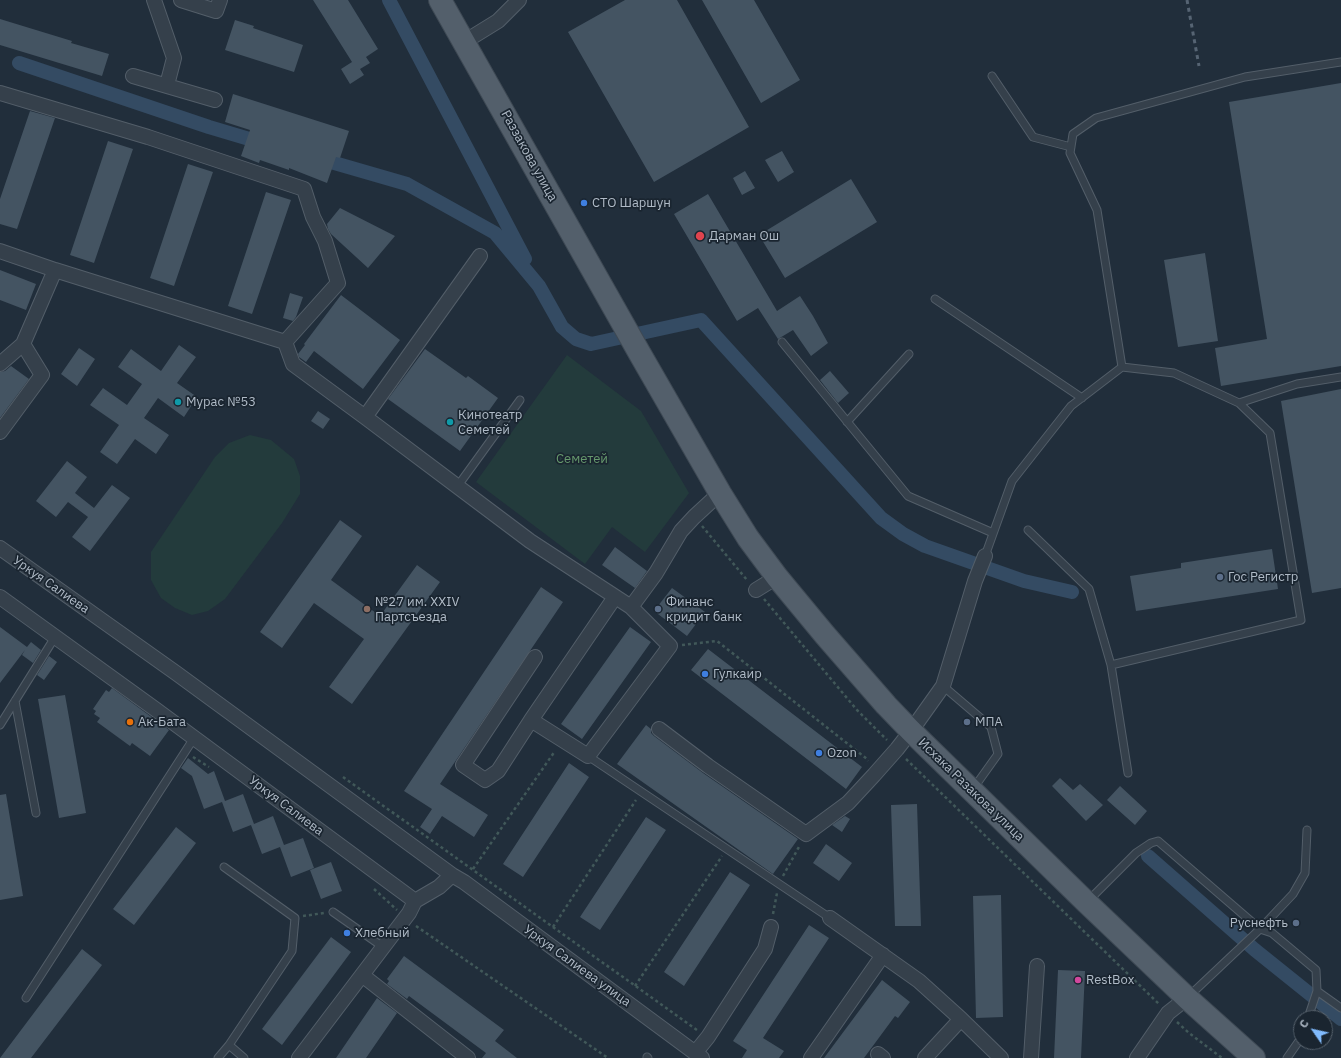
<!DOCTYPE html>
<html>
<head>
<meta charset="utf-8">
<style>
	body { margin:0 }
	#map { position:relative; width:1341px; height:1058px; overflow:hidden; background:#212e3b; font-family:"IBM Plex Sans",sans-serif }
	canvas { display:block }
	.north { position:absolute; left:1293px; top:1010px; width:40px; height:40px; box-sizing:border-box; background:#1a2530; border:1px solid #56616c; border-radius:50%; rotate:304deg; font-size:11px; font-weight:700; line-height:16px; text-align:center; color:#b0bbc7 }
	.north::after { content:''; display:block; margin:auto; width:14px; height:18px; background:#80bafc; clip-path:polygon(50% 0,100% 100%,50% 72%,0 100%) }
</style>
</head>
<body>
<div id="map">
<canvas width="1341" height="1058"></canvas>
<div class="north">С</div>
</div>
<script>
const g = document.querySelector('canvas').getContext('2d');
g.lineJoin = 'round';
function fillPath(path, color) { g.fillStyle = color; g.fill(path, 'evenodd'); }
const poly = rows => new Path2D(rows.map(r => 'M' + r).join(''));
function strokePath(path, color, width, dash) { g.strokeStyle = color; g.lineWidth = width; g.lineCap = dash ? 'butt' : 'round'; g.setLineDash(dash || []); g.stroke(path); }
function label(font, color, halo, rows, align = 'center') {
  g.font = font + ' "IBM Plex Sans",sans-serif'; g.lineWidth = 3.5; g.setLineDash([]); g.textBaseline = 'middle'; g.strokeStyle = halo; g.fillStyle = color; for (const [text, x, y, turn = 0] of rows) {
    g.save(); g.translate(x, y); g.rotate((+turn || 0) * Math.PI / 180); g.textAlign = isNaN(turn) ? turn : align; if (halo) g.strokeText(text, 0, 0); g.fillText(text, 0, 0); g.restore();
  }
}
const green = poly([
	[567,355,641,411,689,493,645,552,612,527,585,564,476,482],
	[250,435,271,440,294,459,300,476,300,494,282,523,225,599,208,611,192,615,175,608,161,598,151,580,151,552,215,457,229,443]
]);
const canal = poly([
	[389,0,525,259],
	[19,63,209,127,266,144],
	[317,158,407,184,495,233,539,286,562,327,576,339,591,344,701,320,881,518,903,534,925,546,1024,581,1072,592],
	[1148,856,1255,950,1341,1019]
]);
const building = poly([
	[313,0,348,0,378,49,366,57,370,63,360,69,364,75,350,84,341,69,352,62],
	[625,0,677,0,749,127,654,182,568,32],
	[702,0,754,0,800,80,761,103],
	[0,19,72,41,71,43,109,54,102,76,0,45],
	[235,20,254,26,253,28,303,45,294,72,225,50],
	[1341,83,1341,366,1221,386,1215,348,1267,339,1229,102],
	[233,94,349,131,340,158,336,157,327,183,289,168,289,170,260,160,259,163,241,156,250,130,225,122],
	[30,111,55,118,17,229,0,224,0,199],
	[108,141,133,149,94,263,70,255],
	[782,151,794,172,778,182,765,160],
	[188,164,213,172,174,286,150,278],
	[745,171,755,188,742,195,733,178],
	[851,179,877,222,785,278,759,235],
	[266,192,291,200,252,314,228,306],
	[708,194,777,311,800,296,813,316,828,343,811,356,793,330,778,339,758,308,737,321,674,214],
	[340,208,395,236,368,268,331,234,328,229,327,224],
	[1205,253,1218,341,1178,347,1164,260],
	[0,270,36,284,26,310,0,300],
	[290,293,303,297,296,317,293,321,283,318],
	[341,295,400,340,363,389,314,351,306,362,299,357,298,354,305,345,304,344],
	[179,345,196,357,177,383,197,397,184,417,158,398,144,418,169,435,156,454,135,439,117,464,100,452,119,425,90,405,103,388,127,405,142,384,118,367,131,349,161,371],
	[79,348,95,359,77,386,61,374],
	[425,349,466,378,468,376,498,398,460,451,388,399],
	[11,366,29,379,0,418,0,372,5,371],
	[830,371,849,393,838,403,820,380],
	[1341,389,1341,588,1312,593,1281,401],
	[318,411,330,419,323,429,311,421],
	[67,461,87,477,75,493,94,508,112,485,130,498,90,551,72,537,88,517,68,502,56,517,36,501],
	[340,520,362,536,331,580,380,616,417,565,440,582,352,704,329,687,364,639,314,603,282,648,260,632],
	[615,547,647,571,635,588,602,565],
	[1272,549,1278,589,1136,611,1130,576,1181,568,1181,563],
	[541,587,563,602,440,784,488,815,474,837,442,816,430,834,420,827,432,809,404,791],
	[672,588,705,612,687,636,654,611],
	[0,627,27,647,31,642,41,650,33,663,22,655,25,650,0,683],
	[630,627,651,642,582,739,561,724],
	[708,649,862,767,846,789,691,670],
	[49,656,57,662,44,680,37,675],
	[112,688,169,730,150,756,132,743,130,746,97,722,100,718,94,714,96,711,93,709,106,690,109,692],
	[65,695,86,813,59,818,38,699],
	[646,725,651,729,651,733,654,736,703,773,798,839,773,874,617,764],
	[188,758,208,774,214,771,225,801,243,794,254,824,273,816,284,845,303,838,314,868,291,877,280,847,262,854,251,825,233,832,222,802,204,809,192,776,181,768],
	[569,763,589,777,523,877,503,864],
	[1060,778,1073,790,1080,784,1103,805,1086,821,1052,786],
	[1120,786,1147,811,1135,825,1107,800],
	[6,794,23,896,0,900,0,795],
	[917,804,921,926,895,926,891,805],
	[845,816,850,819,842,832,832,825],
	[646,817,666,830,600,930,580,917],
	[176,827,196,843,134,925,113,909],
	[826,844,852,863,839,881,813,863],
	[331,862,342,891,321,899,310,870],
	[730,872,750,885,684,986,664,972],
	[1001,895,1003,1017,976,1018,973,896],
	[809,925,829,938,763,1038,784,1051,779,1058,742,1058,747,1050,733,1041],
	[331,937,351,952,282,1045,262,1029],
	[82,949,102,965,31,1058,0,1058],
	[404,956,504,1030,495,1041,517,1058,482,1058,486,1053,409,996,407,999,387,984,389,981,387,979],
	[1058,970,1085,971,1081,1058,1054,1058],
	[882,980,910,1002,898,1018,895,1016,864,1058,824,1058],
	[377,998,397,1013,366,1058,336,1058]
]);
const path = poly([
	[702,526,747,580],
	[764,599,857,710,887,740],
	[682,645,717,641,867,759,868,761],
	[193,757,209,767],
	[906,759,1160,1005],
	[343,777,697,1030],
	[473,869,555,751],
	[783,876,800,845],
	[374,889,397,910],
	[773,914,777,893],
	[303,916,324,913],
	[416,926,608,1058],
	[553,927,636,800],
	[635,986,722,856],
	[1177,1022,1189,1033,1222,1058]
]);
const lane = poly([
	[992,76,1033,137,1071,147],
	[935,299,1082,398],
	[782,342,908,496,993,533],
	[1122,367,1097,210,1070,153,1073,134,1096,118,1245,77,1341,62],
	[1239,403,1297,384,1341,377],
	[847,422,909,354],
	[457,487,520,400],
	[1028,530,1089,589,1111,665,1128,773],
	[985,556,1012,481,1071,406,1122,367,1174,373,1239,403,1270,433,1301,620,1111,665],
	[943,686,991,727,998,754,973,789],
	[15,701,36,813],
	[0,725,55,637],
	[588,756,830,918],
	[224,867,295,918,292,951,229,1045,244,1058],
	[1088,901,1136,853,1151,843,1158,841,1260,929,1293,894,1305,873,1307,830],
	[333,912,383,947],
	[1317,991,1341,1008],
	[1188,997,1260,929,1272,933,1316,970,1317,991,1308,1018],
	[26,998,194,738],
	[647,1057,648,1058],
	[218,1058,229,1045],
	[1287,1058,1301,1038]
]);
const street = poly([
	[154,0,174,58,167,85],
	[181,0,216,11,220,0],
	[464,42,498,21,519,0],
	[133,76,215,100],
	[0,93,148,137,304,189,313,217,325,241,338,283,285,342,55,270,0,251],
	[285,342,293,364,365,417,530,541,631,607,670,646,588,756,531,720],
	[0,364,23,344],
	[365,417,480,256],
	[0,432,42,375,23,344,55,270],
	[0,548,176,673,452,875,464,882,702,1058],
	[756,590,777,577],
	[0,597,155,709,415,901],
	[631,607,656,573,681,531,694,517,720,493],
	[535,657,463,765,485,780,498,771,531,720,615,597],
	[659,729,708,766,806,834,848,803,874,775,897,749,911,731,943,686,975,581,985,556],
	[415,901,439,887,452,875],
	[830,918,919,981,961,1019,1001,1058],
	[362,975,468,1058],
	[695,1053,708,1037,765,949,771,927],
	[878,1054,883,1058],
	[299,1058,409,913,415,901],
	[811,1058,883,955],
	[925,1058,961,1019],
	[1031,1058,1037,966],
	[1137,1058,1168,1013,1187,998]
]);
const primary = poly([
	[440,0,640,354,720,493,748,538,777,577,825,635,886,705,911,731,1086,902,1187,998,1254,1058]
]);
const rail = poly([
	[1187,0,1199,66]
]);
const markers = [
	[584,203,4,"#3f7fe0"],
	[700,236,5,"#e0444e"],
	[178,402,4,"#0f9aa8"],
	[450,422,4,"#0f9aa8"],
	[1220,577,4,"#5c6f8a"],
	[367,609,4,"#8d6e63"],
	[658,609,4,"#5c6f8a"],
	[705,674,4,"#3f7fe0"],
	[130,722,4,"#e8710a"],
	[967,722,4,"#5c6f8a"],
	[819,753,4,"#3f7fe0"],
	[1296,923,4,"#5c6f8a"],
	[347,933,4,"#3f7fe0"],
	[1078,980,4,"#d1479c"]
];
const streetNames = [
	["Раззакова улица",529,156,61],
	["Уркуя Салиева",51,585,35],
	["Исхака Разакова улица",971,790,44],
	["Уркуя Салиева",286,806,37],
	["Уркуя Салиева улица",577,966,36]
];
const poiNames = [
	["СТО Шаршун",592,203],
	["Дарман Ош",709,236],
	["Мурас №53",186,402],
	["Кинотеатр",458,415],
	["Семетей",458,430],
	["Гос Регистр",1228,577],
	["№27 им. XXIV",375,602],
	["Партсъезда",375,617],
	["Финанс",666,602],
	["кридит банк",666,617],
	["Гулкаир",713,674],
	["Ак-Бата",138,722],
	["МПА",975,722],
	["Ozon",827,753],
	["Руснефть",1288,923,"right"],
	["Хлебный",355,933],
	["RestBox",1086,980]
];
const parkNames = [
	["Семетей",582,459]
];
fillPath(green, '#233b3c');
strokePath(canal, '#344b63', 14);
fillPath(building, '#445462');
strokePath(lane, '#535e69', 9);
strokePath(street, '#535e69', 16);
strokePath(primary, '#3e4954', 24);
strokePath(path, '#415859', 2.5, [3, 3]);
strokePath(lane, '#35404b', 7);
strokePath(street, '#35404b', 14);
strokePath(primary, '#535f6b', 22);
strokePath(rail, '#566473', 3, [4, 4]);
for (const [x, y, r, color] of markers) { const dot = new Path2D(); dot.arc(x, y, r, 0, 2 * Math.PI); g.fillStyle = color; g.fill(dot); strokePath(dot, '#1a2530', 1.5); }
label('13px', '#b0bbc7', '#1a2530', streetNames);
label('13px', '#b0bbc7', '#1a2530', poiNames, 'left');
label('13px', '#66996d', '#1a2530', parkNames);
</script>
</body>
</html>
